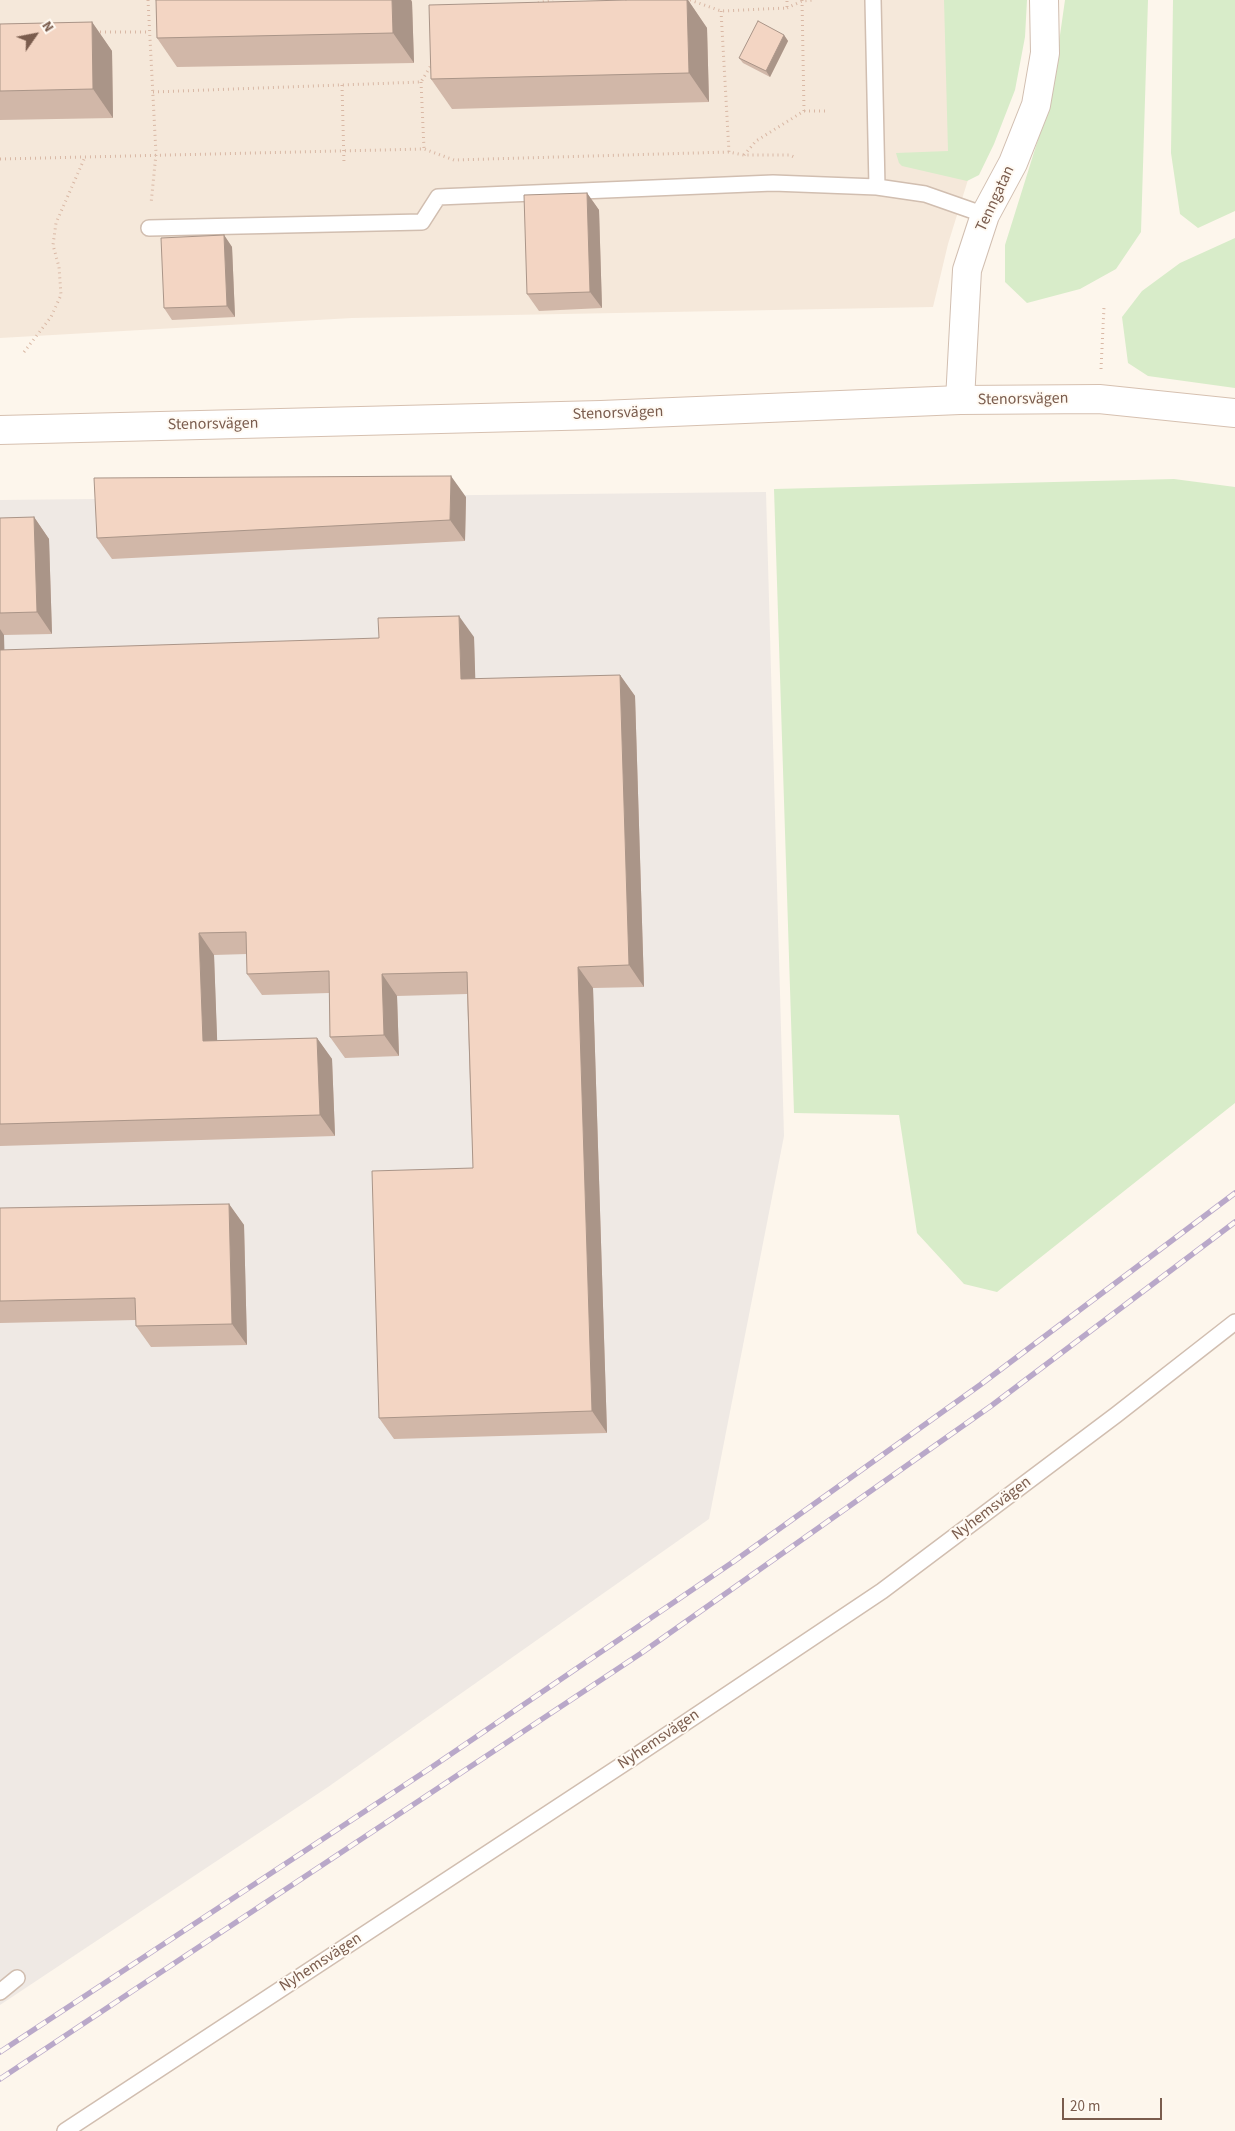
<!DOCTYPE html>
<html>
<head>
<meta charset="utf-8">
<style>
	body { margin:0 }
	#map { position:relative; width:1235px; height:2131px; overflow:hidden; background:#fdf6ec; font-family:"Source Sans 3",sans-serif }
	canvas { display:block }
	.north { position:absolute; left:10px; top:10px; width:50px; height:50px; -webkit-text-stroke:4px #fffaf3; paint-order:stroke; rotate:57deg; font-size:14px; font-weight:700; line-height:20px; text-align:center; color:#7a5c4d }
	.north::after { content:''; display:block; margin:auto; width:18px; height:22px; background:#7a5c4d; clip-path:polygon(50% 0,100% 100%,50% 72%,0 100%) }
	.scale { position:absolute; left:1062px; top:2098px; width:100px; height:22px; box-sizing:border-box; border:2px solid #7a5c4d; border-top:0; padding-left:6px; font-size:15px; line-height:18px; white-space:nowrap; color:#7a5c4d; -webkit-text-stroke:4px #fffaf3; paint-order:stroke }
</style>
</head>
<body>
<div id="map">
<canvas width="1235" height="2131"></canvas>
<div class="north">N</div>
<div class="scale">20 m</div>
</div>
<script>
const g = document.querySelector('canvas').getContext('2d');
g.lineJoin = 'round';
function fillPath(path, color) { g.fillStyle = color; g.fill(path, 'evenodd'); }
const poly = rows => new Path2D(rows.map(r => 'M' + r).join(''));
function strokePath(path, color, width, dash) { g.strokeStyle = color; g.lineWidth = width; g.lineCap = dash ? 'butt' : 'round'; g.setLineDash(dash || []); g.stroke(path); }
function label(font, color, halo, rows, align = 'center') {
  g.font = font + ' "Source Sans 3",sans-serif'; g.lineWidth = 4; g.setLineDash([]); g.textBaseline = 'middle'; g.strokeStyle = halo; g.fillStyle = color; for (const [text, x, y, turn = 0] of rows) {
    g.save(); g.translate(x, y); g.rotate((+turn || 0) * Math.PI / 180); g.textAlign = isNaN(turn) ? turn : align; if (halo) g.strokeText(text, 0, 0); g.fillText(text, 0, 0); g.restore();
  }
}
const residential = poly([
	[0,0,1008,0,1009,48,948,244,933,307,352,318,0,338]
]);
const industrial = poly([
	[766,492,784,1136,709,1519,328,1787,0,2005,0,500]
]);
const green = poly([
	[944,0,1027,0,1025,37,1015,90,994,144,979,175,967,181,902,166,899,163,896,153,948,151],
	[1065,0,1148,0,1141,232,1116,269,1080,289,1027,303,1005,282,1005,245,1051,98],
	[1173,0,1235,0,1235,211,1198,228,1180,214,1171,153],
	[1235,238,1235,388,1148,376,1128,363,1122,317,1142,291,1180,263],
	[1174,479,1235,487,1235,1103,997,1292,964,1284,917,1233,899,1115,794,1113,774,489]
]);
const path = poly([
	[148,0,156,154,151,204],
	[690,0,721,11,787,8,787,0],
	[538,3,553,0],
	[787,8,802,1,813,0],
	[721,11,729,152],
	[95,32,149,32],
	[421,82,424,149],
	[342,85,344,164],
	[153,92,421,82,433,62],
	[804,111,826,111],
	[744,155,756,141,804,111,802,0],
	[0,159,424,149,454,160,729,152,744,155,790,155,794,157],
	[24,352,51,317,61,295,59,267,53,245,56,223,85,157],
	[1101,369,1104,307]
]);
const lane = poly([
	[873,0,877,187,925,194,985,215],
	[149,228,422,222,438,197,773,183,877,187],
	[0,1992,17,1978],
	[65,2131,634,1757,882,1591,1116,1415,1235,1322]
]);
const street = poly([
	[960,400,967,270,985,215,1013,163,1036,105,1045,53,1044,0]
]);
const secondary = poly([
	[0,430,601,415,960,400,1099,399,1235,413]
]);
const rail = poly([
	[0,2052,429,1769,733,1562,980,1385,1235,1193],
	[0,2079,640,1654,991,1406,1235,1222]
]);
const wall = poly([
	[156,0,411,0,412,2,414,63,177,67,157,38],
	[626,0,688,0,707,28,709,102,452,109,431,79],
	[92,22,112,51,113,118,0,120,0,24],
	[784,35,788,41,770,77,743,63,739,58],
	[587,193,599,210,602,308,539,311,527,294],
	[224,235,232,247,235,317,172,320,164,308],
	[466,497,465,541,112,559,97,538],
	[34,517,49,539,52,634,4,635,4,650,474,637,475,679,620,675,635,696,644,987,593,988,607,1433,394,1439,379,1418,473,1168,467,994,397,996,399,1056,345,1058,330,1037,329,993,262,995,247,974,247,954,214,955,217,1041,317,1038,332,1059,335,1136,0,1146,0,518],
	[229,1204,244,1225,247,1345,151,1347,136,1326,136,1320,0,1323,0,1208]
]);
const shadedWall = poly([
	[392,0,411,0,412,2,414,63,393,33],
	[687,0,688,0,707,28,709,102,689,73],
	[92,22,112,51,113,118,93,89],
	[784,35,788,41,770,77,766,71],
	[587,193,599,210,602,308,590,292],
	[224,235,232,247,235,317,227,306],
	[451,476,466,497,465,541,450,520],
	[34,517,49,539,52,634,37,612],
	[459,616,474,637,476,701,461,679],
	[0,629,4,635,5,672,0,664],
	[620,675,635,696,644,987,629,965],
	[199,933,214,955,218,1063,203,1041],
	[578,967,593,988,607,1433,592,1411],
	[382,974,397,996,399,1056,384,1035],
	[317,1038,332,1059,335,1136,320,1115],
	[229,1204,244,1225,247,1345,232,1324]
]);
const building = poly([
	[156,0,392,0,393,33,157,38,156,0],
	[626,0,687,0,689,73,431,79,429,5,626,0],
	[758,21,784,35,766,71,739,58,758,21],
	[92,22,93,89,0,91,0,24,92,22],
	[587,193,590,292,527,294,524,195,587,193],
	[224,235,227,306,164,308,161,238,224,235],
	[451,476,450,520,97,538,94,478,451,476],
	[34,517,37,612,0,613,0,518,34,517],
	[459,616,461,679,620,675,629,965,578,967,592,1411,379,1418,372,1171,473,1168,467,972,382,974,384,1035,330,1037,329,971,247,974,246,932,199,933,203,1041,317,1038,320,1115,0,1124,0,650,379,638,378,618,459,616],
	[229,1204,232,1324,136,1326,135,1298,0,1301,0,1208,229,1204]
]);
const streetNames = [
	["Tenngatan",996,199,-65],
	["Stenorsvägen",1023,400,-1],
	["Stenorsvägen",618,414,-2],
	["Stenorsvägen",213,425,-1],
	["Nyhemsvägen",992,1509,-37],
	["Nyhemsvägen",659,1740,-34],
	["Nyhemsvägen",321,1963,-33]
];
fillPath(residential, '#f5e8da');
fillPath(industrial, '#efe9e4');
fillPath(green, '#d8ecc9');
strokePath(lane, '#d1beb0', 18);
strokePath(street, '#d1beb0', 30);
strokePath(secondary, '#d6c0b0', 30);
strokePath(path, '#d9b8a5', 3, [1, 4]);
strokePath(lane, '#fff', 15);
strokePath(street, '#fff', 28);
strokePath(secondary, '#fff', 28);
strokePath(rail, '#b9a8c9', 5.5);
strokePath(rail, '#fffaf3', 4, [11]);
fillPath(wall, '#d1b7a8');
fillPath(shadedWall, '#aa9588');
fillPath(building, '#f3d5c3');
strokePath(building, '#aa9588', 1);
label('16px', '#7a5c4d', '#fffaf3', streetNames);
</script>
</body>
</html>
